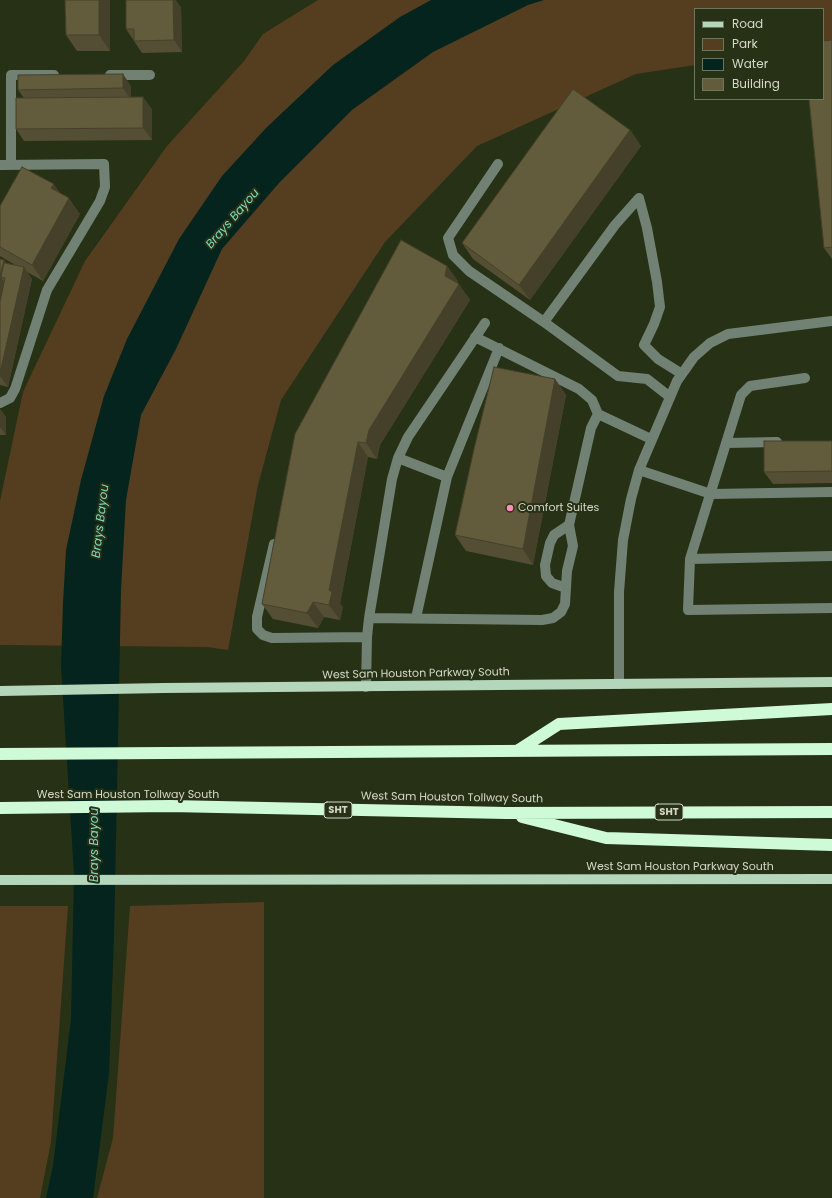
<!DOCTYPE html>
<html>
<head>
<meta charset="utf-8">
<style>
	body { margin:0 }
	#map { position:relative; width:832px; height:1198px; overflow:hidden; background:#273115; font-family:Poppins,sans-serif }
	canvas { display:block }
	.legend { position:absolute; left:694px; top:8px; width:130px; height:92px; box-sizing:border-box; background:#273115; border:1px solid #6c755d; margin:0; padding:5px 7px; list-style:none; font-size:12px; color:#d3dac9 }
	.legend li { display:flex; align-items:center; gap:8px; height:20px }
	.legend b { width:20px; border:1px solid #6c755d }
</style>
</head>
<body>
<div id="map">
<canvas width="832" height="1198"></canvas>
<ul class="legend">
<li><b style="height:5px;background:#b4d7bb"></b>Road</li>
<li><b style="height:11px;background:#553e20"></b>Park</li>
<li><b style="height:11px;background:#05241e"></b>Water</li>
<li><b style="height:11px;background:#625c3c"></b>Building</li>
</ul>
</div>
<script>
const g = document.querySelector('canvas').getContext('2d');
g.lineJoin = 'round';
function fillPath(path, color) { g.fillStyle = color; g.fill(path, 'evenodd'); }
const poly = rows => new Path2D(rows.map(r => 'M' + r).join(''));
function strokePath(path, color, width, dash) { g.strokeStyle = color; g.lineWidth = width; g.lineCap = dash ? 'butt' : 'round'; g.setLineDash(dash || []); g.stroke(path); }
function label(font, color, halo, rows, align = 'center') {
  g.font = font + ' Poppins,sans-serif'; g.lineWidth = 4; g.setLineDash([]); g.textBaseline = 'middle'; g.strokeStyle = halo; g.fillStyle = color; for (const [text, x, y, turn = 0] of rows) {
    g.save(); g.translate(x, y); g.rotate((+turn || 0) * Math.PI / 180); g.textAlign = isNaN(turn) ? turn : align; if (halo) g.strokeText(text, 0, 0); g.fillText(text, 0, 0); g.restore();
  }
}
const green = poly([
	[318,0,832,0,832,45,823,47,823,9,695,9,695,65,636,74,477,146,385,242,281,400,258,485,228,650,207,647,0,645,0,501,23,392,85,261,167,146,244,61,263,34],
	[264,902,264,1198,97,1198,113,1138,130,906],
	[0,906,68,906,51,1142,40,1198,0,1198]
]);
const water = poly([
	[431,0,544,0,528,5,433,52,352,110,279,183,222,249,176,349,141,415,126,500,121,590,114,936,109,1074,93,1198,46,1198,53,1166,71,1019,74,874,61,666,63,603,66,550,81,480,104,396,127,339,179,239,222,176,267,127,333,65,400,17]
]);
const minor = poly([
	[110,75,150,75],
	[498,164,448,238,453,255,469,271,544,322],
	[0,165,104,164,105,187,100,201,47,290,15,389,10,398,0,403],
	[11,165,11,75,54,75],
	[475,337,579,389,592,400,598,414,651,439],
	[805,378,750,386,741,395,690,559,688,610,832,608],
	[670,397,647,379,618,376,544,322,615,225,639,198,647,228,657,282,660,307,654,324,644,345,658,359,682,374],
	[727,443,777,442],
	[398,458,447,477],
	[639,470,711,494,832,492],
	[274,544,257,617,257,629,263,635,272,638,367,637],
	[690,559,832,556],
	[566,588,552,583,546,576,545,565,550,543,554,535,569,525],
	[369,618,542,620,553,618,561,612,565,604,567,571,573,546,569,525,591,428,598,414],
	[416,618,447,477,499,348],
	[619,684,619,592,623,540,631,499,639,470,677,381,694,357,710,343,728,334,832,321],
	[366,687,367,637,369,618,392,479,398,458,408,437,485,323]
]);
const major = poly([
	[0,691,164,688,832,682],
	[0,880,832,879]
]);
const highway = poly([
	[517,751,559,724,832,709],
	[0,754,832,749],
	[0,808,170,806,506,813,832,812],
	[522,817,606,838,832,845]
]);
const wall = poly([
	[65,0,110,0,110,51,77,51,66,35],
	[181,7,182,52,142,53,126,29],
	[832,40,832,259,824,248],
	[131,86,131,97,152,109,152,140,24,141,16,129,24,98,18,90],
	[630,130,641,146,530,300,473,259,462,243],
	[60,194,80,214,43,281,27,272,32,279,8,387,0,385,0,259,7,263,15,265,0,256,0,206],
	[447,266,458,281,458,283,470,300,380,445,377,459,368,457,340,604,343,607,340,620,324,617,318,628,273,619,262,604],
	[555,379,566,395,533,565,466,551,455,535],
	[0,409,6,417,6,435,0,435],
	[832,441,832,483,773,484,764,472]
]);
const shadedWall = poly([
	[99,0,110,0,110,51,99,35],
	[171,0,176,0,181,7,182,52,174,40],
	[123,74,131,86,131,100,123,88],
	[143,97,152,109,152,140,143,128],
	[630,130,641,146,530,300,519,285],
	[54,184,65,200,51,188],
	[69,198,80,214,43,281,32,265],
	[4,260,13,272,5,278,1,277,8,288,0,319,0,276],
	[447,266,458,281,457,288,459,284,470,300,380,445,377,459,366,443,369,430,445,276],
	[24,267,32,279,8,387,0,376,0,373],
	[555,379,566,395,533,565,523,549],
	[0,409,6,417,6,435,0,427],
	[358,442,368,457,340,604,343,607,340,620,329,605,329,590],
	[313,602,324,617,318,628,307,613]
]);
const building = poly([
	[65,0,99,0,99,35,66,35,65,0],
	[126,0,173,0,174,40,134,41,134,29,126,29,126,0],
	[832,40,832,247,824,248,809,99,823,99,823,41,832,40],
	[123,74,123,88,18,90,18,75,123,74],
	[573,89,630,130,519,285,462,243,573,89],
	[143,97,143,128,16,129,16,98,143,97],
	[22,167,54,184,51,188,69,198,32,265,0,247,0,206,22,167],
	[401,240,447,266,445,276,459,284,369,430,366,443,358,442,329,590,332,592,329,605,313,602,307,613,262,604,295,434,401,240],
	[0,259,4,260,0,276,0,259],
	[4,263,24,267,0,373,0,302,5,278,1,277,4,263],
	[494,367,555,379,523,549,455,535,474,449,494,367],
	[764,441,832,441,832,471,764,472,764,441]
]);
const markers = [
	[510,508,4,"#fe8ebd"]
];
const shields = [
	[338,810,28],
	[669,812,28]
];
const shieldNames = [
	["SHT",338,810],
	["SHT",669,812]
];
const poiNames = [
	["Comfort Suites",518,508]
];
const streetNames = [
	["West Sam Houston Parkway South",416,674,-1],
	["West Sam Houston Tollway South",128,795],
	["West Sam Houston Tollway South",452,798,1],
	["West Sam Houston Parkway South",680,867]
];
const waterNames = [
	["Brays Bayou",233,219,-49],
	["Brays Bayou",101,521,-83],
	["Brays Bayou",95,845,-90]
];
fillPath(green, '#553e20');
fillPath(water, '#05241e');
strokePath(minor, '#718274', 10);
strokePath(major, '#b4d7bb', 10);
strokePath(highway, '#cffad7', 12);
fillPath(wall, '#544f34');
fillPath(shadedWall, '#45402a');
fillPath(building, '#625c3c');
strokePath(building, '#45402a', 1);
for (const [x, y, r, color] of markers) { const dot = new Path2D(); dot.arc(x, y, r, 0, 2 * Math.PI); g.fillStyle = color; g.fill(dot); strokePath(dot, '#273115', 1.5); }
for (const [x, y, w] of shields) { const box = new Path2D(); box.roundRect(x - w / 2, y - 8, w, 16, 3); g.fillStyle = '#273115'; g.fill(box); strokePath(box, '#d3dac9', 1); }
label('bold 10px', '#d3dac9', null, shieldNames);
label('11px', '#d3dac9', '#273115', poiNames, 'left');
label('11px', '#d3dac9', '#273115', streetNames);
label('italic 12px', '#7fdac4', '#273115', waterNames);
</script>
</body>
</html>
